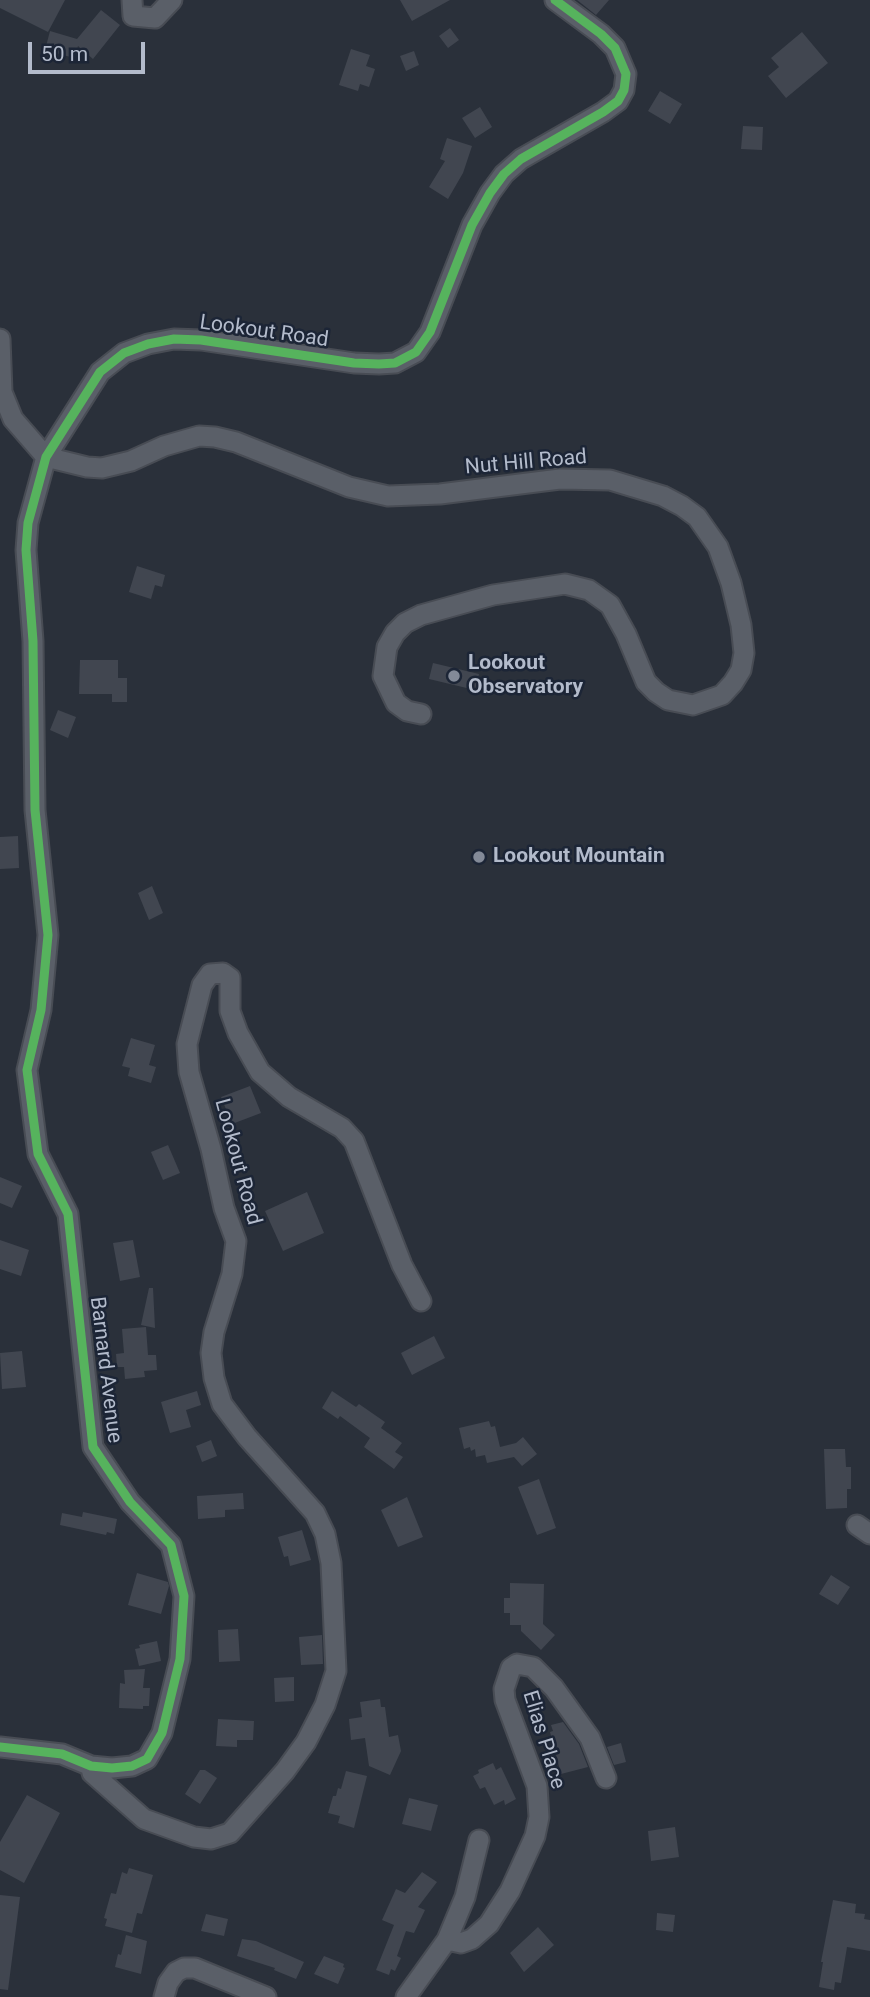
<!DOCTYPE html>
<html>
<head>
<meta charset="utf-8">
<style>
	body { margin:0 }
	#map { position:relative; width:870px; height:1997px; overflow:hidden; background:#2a303a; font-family:Roboto,sans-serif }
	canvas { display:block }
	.scale { position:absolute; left:28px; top:42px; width:117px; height:32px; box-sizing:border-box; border:4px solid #b3bbcb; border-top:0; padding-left:9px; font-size:21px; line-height:24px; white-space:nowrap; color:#b3bbcb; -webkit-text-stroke:5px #1c2536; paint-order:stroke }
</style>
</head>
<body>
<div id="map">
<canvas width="870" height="1997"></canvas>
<div class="scale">50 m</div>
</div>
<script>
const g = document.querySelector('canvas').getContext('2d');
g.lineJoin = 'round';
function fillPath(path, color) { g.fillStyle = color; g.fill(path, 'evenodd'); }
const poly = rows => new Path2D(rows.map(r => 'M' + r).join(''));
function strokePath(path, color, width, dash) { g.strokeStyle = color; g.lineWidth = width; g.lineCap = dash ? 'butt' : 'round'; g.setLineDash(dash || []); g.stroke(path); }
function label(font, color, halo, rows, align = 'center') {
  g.font = font + ' Roboto,sans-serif'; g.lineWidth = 5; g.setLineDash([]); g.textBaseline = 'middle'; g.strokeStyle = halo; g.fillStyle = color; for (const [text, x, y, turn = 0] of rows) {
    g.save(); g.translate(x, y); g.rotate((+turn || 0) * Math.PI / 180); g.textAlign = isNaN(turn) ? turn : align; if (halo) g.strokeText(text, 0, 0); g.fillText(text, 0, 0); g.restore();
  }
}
const building = poly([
	[0,0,65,0,48,32,0,8],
	[400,0,450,0,412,21],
	[577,0,609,0,596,15],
	[101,10,120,25,93,59,78,46,74,58,45,50,50,31,77,39],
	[450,28,459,40,448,48,439,36],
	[802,32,828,63,786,98,768,76,779,67,771,58],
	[351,49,370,55,366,66,375,69,369,87,360,84,358,91,339,85],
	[414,51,419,65,406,71,400,56],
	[660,91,682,104,670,124,648,111],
	[480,107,492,127,475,138,462,118],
	[743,126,763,127,762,150,741,149],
	[447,138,472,146,463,173,448,199,429,187,445,161,440,159],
	[137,566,165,575,162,587,155,585,151,599,129,592],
	[80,660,118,660,118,678,127,678,127,702,112,702,112,694,79,694],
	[433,663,479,674,475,690,429,679],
	[58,710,76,717,68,738,50,730],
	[18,836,19,868,0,869,0,837],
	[152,886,163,913,149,920,138,893],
	[131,1038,155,1045,149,1065,156,1067,151,1083,128,1076,130,1068,122,1066],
	[250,1086,261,1113,232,1124,221,1097],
	[168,1145,180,1173,163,1180,151,1152],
	[0,1177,22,1186,12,1208,0,1203],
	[307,1192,324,1233,283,1251,265,1211],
	[0,1240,29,1250,21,1276,0,1269],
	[133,1240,140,1277,120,1281,113,1243],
	[149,1288,153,1288,155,1328,141,1325],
	[146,1327,148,1355,156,1355,157,1370,144,1371,145,1377,125,1379,124,1367,117,1367,116,1354,124,1353,122,1329],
	[434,1336,445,1358,412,1375,401,1353],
	[22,1351,26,1387,2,1389,0,1353],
	[197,1391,201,1405,186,1410,191,1427,170,1433,161,1402],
	[332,1391,356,1407,359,1404,385,1422,381,1428,402,1443,395,1452,403,1457,394,1469,364,1447,370,1438,340,1416,338,1419,322,1408],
	[489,1421,491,1427,495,1426,500,1447,516,1443,523,1437,537,1454,522,1466,514,1457,487,1463,485,1455,476,1457,475,1449,471,1451,470,1447,464,1449,459,1428],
	[211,1440,217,1456,202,1462,196,1446],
	[824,1449,845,1449,846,1467,851,1467,851,1489,847,1489,847,1508,826,1509],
	[539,1479,556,1528,537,1535,518,1487],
	[243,1493,244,1509,225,1510,225,1517,198,1519,197,1496],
	[407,1497,423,1537,398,1547,381,1510],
	[83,1512,117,1519,114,1534,107,1532,106,1535,60,1525,62,1513,82,1517],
	[302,1530,311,1560,290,1566,288,1556,284,1557,278,1537],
	[137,1573,168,1582,169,1586,161,1614,128,1605],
	[831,1575,850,1587,838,1605,819,1594],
	[510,1583,544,1584,543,1624,555,1635,541,1650,521,1631,521,1625,510,1625,510,1613,504,1613,504,1598,510,1598],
	[238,1629,240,1661,219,1662,218,1630],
	[322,1635,323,1664,301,1665,299,1637],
	[157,1641,161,1661,139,1666,135,1649,140,1648,139,1645],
	[145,1669,143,1688,150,1688,149,1706,143,1706,143,1709,119,1708,120,1683,125,1684,124,1670],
	[294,1677,294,1701,275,1702,274,1678],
	[380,1699,381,1707,385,1707,389,1737,398,1735,401,1751,390,1775,369,1766,365,1738,351,1740,349,1719,362,1717,360,1702],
	[218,1719,254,1721,253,1740,237,1740,237,1747,216,1746],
	[563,1722,579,1744,588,1767,561,1774,550,1732,553,1731,551,1725],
	[621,1743,626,1762,614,1765,607,1747],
	[493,1763,496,1770,501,1767,516,1799,505,1805,504,1800,494,1805,485,1787,480,1789,473,1776,479,1773,478,1770],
	[200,1770,205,1770,217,1778,200,1804,185,1794],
	[346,1771,367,1776,354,1828,338,1823,340,1816,328,1813,333,1796,336,1796,338,1788,341,1789],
	[27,1795,60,1813,24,1883,0,1870,0,1842],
	[409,1798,438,1805,431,1831,402,1824],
	[675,1827,679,1857,651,1861,648,1831],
	[129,1868,153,1875,142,1914,137,1913,132,1933,105,1926,107,1919,104,1918,111,1893,116,1894,122,1872,127,1874],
	[422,1872,437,1882,418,1907,425,1910,414,1933,406,1931,397,1956,401,1958,395,1971,391,1969,389,1975,376,1970,394,1925,382,1920,396,1889,405,1893],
	[0,1895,20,1897,8,1990,0,1989],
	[833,1900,856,1904,855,1913,865,1914,864,1919,870,1920,870,1951,847,1947,841,1983,835,1982,834,1990,819,1987,823,1962,821,1962],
	[657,1913,675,1915,673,1932,656,1930],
	[206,1914,228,1919,224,1936,201,1931],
	[538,1927,554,1945,524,1972,510,1953],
	[126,1935,147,1941,141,1974,115,1967,118,1954,121,1955],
	[242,1939,256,1941,304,1962,296,1979,274,1970,275,1968,237,1956],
	[324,1956,344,1964,343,1967,345,1968,338,1984,314,1974]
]);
const minor = poly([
	[132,0,133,16,155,18,172,0],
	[0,339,2,392,13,419,46,457,87,467,102,468,131,461,164,446,199,436,215,437,236,442,349,487,388,496,440,494,560,479,610,480,663,496,682,506,697,517,718,547,731,583,741,625,744,653,741,670,733,683,722,695,693,705,668,700,656,692,646,682,626,634,610,605,589,590,565,584,493,595,421,615,405,623,395,633,387,647,383,676,396,703,407,711,421,714],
	[857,1525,870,1534],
	[0,1747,62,1754,91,1766,112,1768,132,1766,147,1759,162,1733,180,1659,184,1596,171,1545,130,1502,93,1447,68,1214,38,1154,27,1070,41,1010,48,935,35,810,33,641,26,550,28,523,46,457,100,372,124,353,148,344,174,339,201,340,354,363,379,364,395,363,416,352,430,332,472,225,490,193,504,174,521,159,603,112,618,101,624,90,626,74,615,48,601,34,555,0],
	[91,1766,92,1773,144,1819,194,1837,211,1839,230,1833,285,1771,306,1742,325,1705,336,1671,331,1563,325,1534,315,1513,247,1437,222,1404,214,1378,211,1353,214,1332,232,1274,236,1241,224,1208,211,1149,189,1072,187,1044,202,985,210,974,223,973,230,978,230,1011,238,1033,260,1072,289,1097,342,1128,354,1141,402,1265,421,1301],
	[447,1940,461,1943,472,1939,489,1924,510,1891,535,1836,539,1817,537,1786,505,1700,504,1689,511,1668,517,1664,533,1667,554,1688,590,1738,606,1778],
	[164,1997,168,1983,176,1972,184,1968,195,1968,266,1997],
	[406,1997,447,1940,465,1897,479,1840]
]);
const cycleway = poly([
	[0,1747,62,1754,91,1766,112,1768,132,1766,147,1759,162,1733,180,1659,184,1596,171,1545,130,1502,93,1447,68,1214,38,1154,27,1070,41,1010,48,935,35,810,33,641,26,550,28,523,46,457,100,372,124,353,148,344,174,339,201,340,354,363,379,364,395,363,416,352,430,332,472,225,490,193,504,174,521,159,603,112,618,101,624,90,626,74,615,48,601,34,555,0]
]);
const markers = [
	[454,676,7,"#838a98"],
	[479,857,7,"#838a98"]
];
const streetNames = [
	["Lookout Road",264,332,8],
	["Nut Hill Road",526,463,-5],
	["Lookout Road",237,1162,75],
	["Barnard Avenue",105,1370,83],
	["Elias Place",543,1740,73]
];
const poiNames = [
	["Lookout",468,664],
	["Observatory",468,688],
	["Lookout Mountain",493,857]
];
fillPath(building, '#414650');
strokePath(minor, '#484c54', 23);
strokePath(minor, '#5a5f68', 19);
strokePath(cycleway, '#56b35d', 9);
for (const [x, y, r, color] of markers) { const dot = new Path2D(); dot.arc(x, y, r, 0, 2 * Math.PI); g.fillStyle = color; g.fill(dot); strokePath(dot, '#1c2536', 2.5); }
label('21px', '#b3bbcb', '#1c2536', streetNames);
label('bold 21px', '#b3bbcb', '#1c2536', poiNames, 'left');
</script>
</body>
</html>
